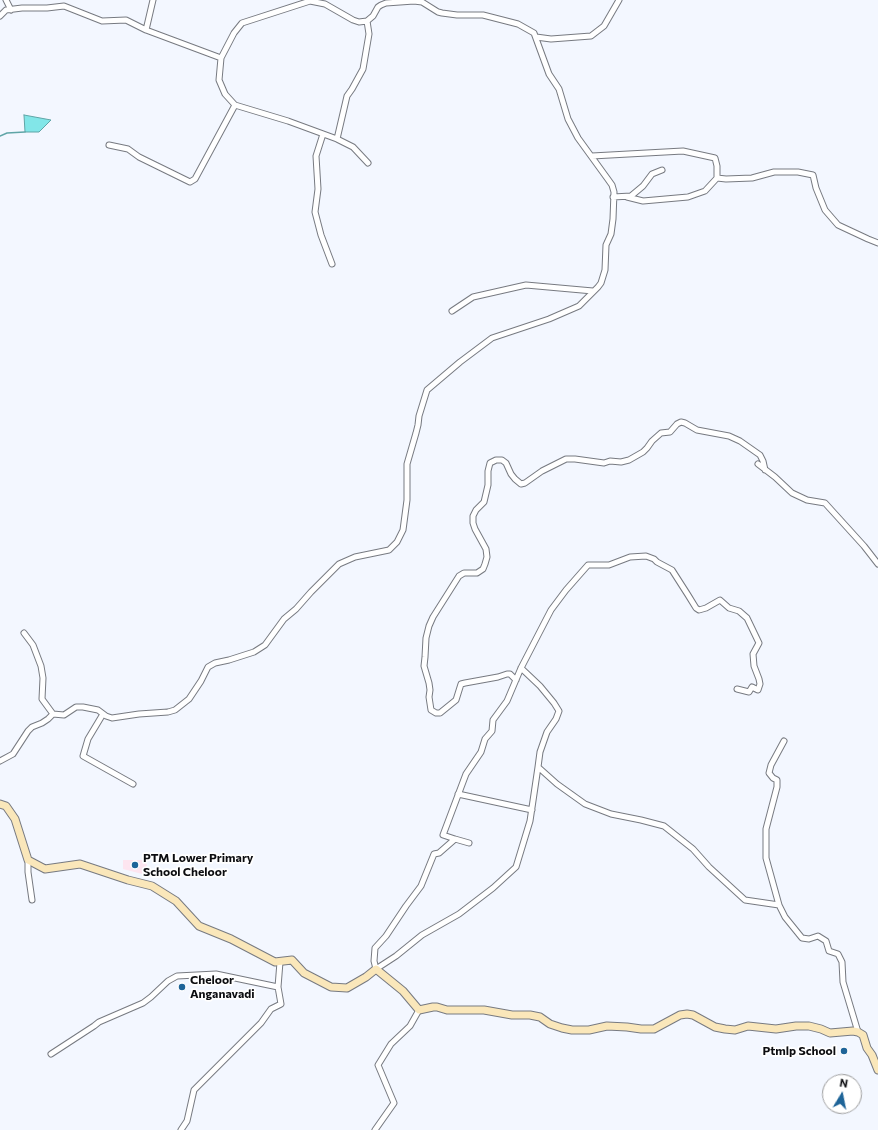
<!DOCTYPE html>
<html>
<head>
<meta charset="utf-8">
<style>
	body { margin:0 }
	#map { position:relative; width:878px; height:1130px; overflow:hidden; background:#f3f7ff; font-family:Commissioner,sans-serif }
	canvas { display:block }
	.north { position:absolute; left:822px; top:1074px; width:40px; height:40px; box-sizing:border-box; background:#fff; border:1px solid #9e9e9f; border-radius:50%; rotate:10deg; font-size:11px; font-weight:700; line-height:16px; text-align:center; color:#0c0d10 }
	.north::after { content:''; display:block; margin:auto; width:14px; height:18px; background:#1e6498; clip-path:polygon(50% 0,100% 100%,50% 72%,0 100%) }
</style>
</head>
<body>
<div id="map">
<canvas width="878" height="1130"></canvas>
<div class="north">N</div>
</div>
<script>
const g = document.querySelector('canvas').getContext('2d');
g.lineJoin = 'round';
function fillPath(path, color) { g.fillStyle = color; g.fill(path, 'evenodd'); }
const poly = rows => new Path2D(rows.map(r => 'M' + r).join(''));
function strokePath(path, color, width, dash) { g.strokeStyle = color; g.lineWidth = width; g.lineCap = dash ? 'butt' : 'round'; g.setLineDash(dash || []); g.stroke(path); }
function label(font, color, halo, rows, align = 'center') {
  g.font = font + ' Commissioner,sans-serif'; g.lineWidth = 3.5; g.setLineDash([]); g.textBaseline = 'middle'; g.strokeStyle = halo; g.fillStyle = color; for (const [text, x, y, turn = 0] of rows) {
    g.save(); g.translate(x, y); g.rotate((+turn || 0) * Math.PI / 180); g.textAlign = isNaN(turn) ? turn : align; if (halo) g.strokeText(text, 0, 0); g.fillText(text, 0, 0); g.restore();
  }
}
const education = poly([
	[123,860,147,860,146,875,123,869]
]);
const water = poly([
	[24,115,51,120,39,132,25,132,24,115]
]);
const stream = poly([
	[0,136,7,133,25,132]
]);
const street = poly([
	[6,0,11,10],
	[0,16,6,10,22,8,47,8,64,6,102,21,126,20,146,30,221,58,234,33,242,23,310,1,325,4,353,20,359,22,367,21,373,16,378,7,381,5,386,3,414,1,422,2,438,12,442,13,457,15,483,15,518,24,534,33,549,74,559,89,568,119,578,138,607,178,612,185,614,192,613,219,611,234,606,245,605,270,601,283,598,287,579,306,549,319,492,338,460,362,427,390,419,416,418,425,416,433,407,464,407,500,403,530,397,542,389,550,355,557,339,564,311,592,296,609,284,619,265,645,254,652,229,660,215,663,208,667,201,681,189,699,175,710,168,712,139,714,112,718,106,716,98,710,83,707,76,707,64,715,53,714,48,719,42,723,32,727,28,731,13,754,0,761],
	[146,30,153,0],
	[536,37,551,39,591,36,604,26,619,0],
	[221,58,219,80,225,94,235,105,288,121,337,139,353,147,368,163],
	[323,134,316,156,318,189,315,212,321,235,332,264],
	[337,139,347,96,352,89,363,69,369,34,367,21],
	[109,145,128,149,139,157,190,182,195,179,235,105],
	[592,156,683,151,715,158,717,166,717,178,726,179,752,178,774,172,798,172,813,175,816,188,825,210,838,225,868,239,878,243],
	[613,197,631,196,643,186,652,174,662,170],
	[627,197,643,201,688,197,705,191,717,178],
	[452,311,473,297,526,285,593,291],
	[758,464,775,477,792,493,807,500,825,503,864,546,878,564],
	[24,633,33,645,41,666,43,678,42,699,53,714],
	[521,668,540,686,554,703,559,711,556,719,547,732,540,752,538,767],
	[516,680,510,674,507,674,498,677,465,683,461,684,456,700,440,713,436,713,431,710,429,697,430,690,429,683,424,666,425,657,426,638,429,626,433,617,459,576,464,573,477,573,483,569,485,564,487,557,486,549,475,529,473,523,473,516,476,510,484,502,488,485,488,471,490,463,496,460,502,460,506,463,511,474,515,479,521,484,525,483,542,471,566,459,575,459,604,463,610,461,621,462,629,460,643,452,647,448,652,441,661,433,670,432,677,424,681,422,685,423,697,430,729,436,740,441,760,455,763,461,765,470],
	[103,714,88,739,83,756,133,784],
	[458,794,532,810],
	[455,839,443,835,466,774,481,752,485,739,492,731,493,720,507,701,521,668,551,610,566,590,588,565,609,565,630,557,646,556,654,559,657,562,672,570,688,595,696,608,699,610,706,608,720,600,729,608,739,611,747,618,759,643,753,654,754,666,759,679,760,684,758,690,752,687,749,692,737,689],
	[469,843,455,839,439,853,434,854,421,886,406,906,386,936,375,948,374,961,376,969,396,956,422,935,459,914,493,888,516,867,530,821,538,767,557,784,585,804,611,814,641,820,664,826,693,849,709,867,745,900,779,905,785,917,802,938,809,939,818,936,826,941,829,951,838,954,842,962,843,982,858,1032],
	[28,860,28,872,32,900],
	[779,905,766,858,766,829,777,787,777,780,773,778,769,773,771,765,784,741],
	[51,1054,94,1026,99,1022,143,1003,151,997,168,981,177,976,216,974,278,987],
	[181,1130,187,1121,194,1090,261,1023,271,1009,281,1004,278,987,280,962],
	[375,1130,394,1103,378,1065,391,1044,410,1026,419,1010]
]);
const secondary = poly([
	[0,804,6,806,15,819,28,860,45,869,80,864,128,880,152,886,176,901,199,926,231,939,275,962,292,960,304,973,331,987,347,988,366,977,376,969,403,991,419,1010,433,1007,437,1007,447,1010,484,1010,512,1015,530,1015,540,1017,550,1024,562,1028,572,1030,589,1030,607,1026,627,1027,641,1029,654,1029,680,1015,687,1014,693,1015,715,1027,725,1029,735,1030,748,1026,776,1029,796,1026,809,1026,821,1029,830,1033,853,1031,858,1032,863,1035,867,1048,872,1055,878,1070]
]);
const markers = [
	[135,865,4,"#1e6498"],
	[182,987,4,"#1e6498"],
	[844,1051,4,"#1e6498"]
];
const poiNames = [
	["PTM Lower Primary",143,858],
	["School Cheloor",143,872],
	["Cheloor",190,980],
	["Anganavadi",190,994],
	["Ptmlp School",836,1051,"right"]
];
fillPath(education, '#fde5f0');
fillPath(water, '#82e6e8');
strokePath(water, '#5fa5a7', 1);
strokePath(stream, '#5fa5a7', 1.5);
strokePath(street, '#777a81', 7);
strokePath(secondary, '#777a81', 9);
strokePath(street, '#fff', 5);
strokePath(secondary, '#fae7ba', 7);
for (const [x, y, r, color] of markers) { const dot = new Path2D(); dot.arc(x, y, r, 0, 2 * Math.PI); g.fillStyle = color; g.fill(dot); strokePath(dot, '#fff', 1.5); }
label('bold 12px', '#0c0d10', '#fff', poiNames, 'left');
</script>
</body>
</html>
